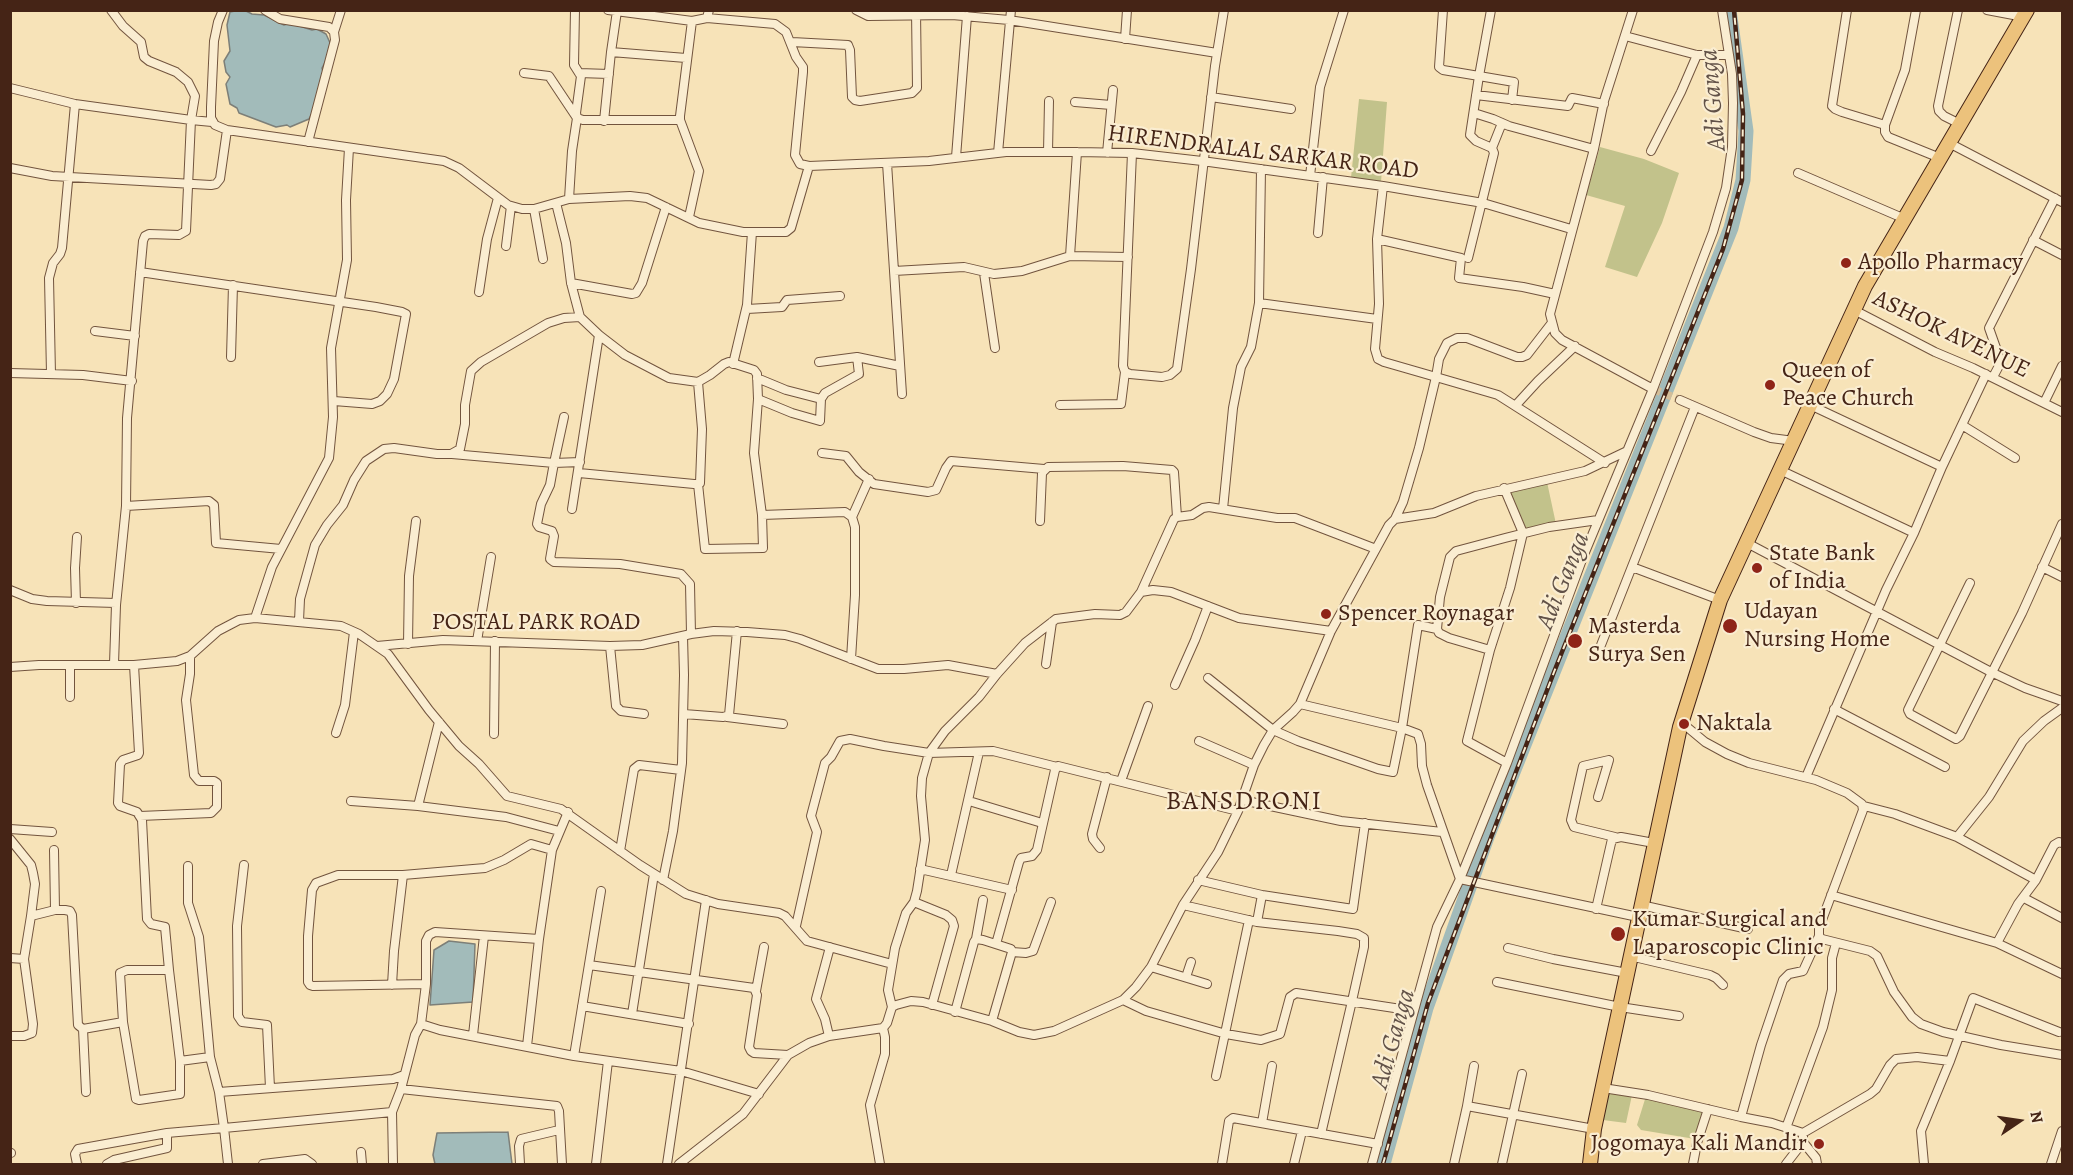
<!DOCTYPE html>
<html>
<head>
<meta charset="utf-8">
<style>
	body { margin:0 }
	#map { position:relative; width:2073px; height:1175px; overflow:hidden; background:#f7e3b8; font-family:Alegreya,serif }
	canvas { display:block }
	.frame { position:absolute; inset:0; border:12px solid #452416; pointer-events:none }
	.north { position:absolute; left:1989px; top:1091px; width:60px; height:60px; -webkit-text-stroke:4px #faedd1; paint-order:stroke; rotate:77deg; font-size:16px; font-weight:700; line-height:24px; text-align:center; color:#452416 }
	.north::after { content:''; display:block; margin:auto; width:21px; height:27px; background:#452416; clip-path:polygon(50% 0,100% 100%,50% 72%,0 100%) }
</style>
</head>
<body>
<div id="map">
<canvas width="2073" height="1175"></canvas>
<div class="frame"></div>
<div class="north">N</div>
</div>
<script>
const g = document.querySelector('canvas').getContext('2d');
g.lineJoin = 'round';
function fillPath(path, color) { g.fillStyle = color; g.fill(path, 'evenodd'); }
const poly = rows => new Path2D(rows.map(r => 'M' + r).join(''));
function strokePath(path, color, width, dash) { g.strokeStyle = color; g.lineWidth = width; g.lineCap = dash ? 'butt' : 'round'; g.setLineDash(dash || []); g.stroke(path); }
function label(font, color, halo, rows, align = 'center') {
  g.font = font + ' Alegreya,serif'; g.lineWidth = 4.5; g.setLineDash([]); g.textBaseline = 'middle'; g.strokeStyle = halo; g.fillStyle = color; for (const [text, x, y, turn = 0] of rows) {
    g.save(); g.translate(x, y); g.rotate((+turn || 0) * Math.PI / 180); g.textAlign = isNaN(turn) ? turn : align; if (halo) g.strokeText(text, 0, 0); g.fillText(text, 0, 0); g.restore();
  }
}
const green = poly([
	[1359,99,1387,102,1381,182,1351,178],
	[1600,147,1644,159,1679,173,1662,223,1637,277,1605,267,1625,206,1586,195],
	[1547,482,1556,524,1517,532,1507,490],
	[1608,1091,1632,1095,1626,1123,1603,1120],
	[1646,1096,1704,1111,1695,1139,1641,1130,1637,1125]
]);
const water = poly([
	[235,11,246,11,252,14,264,15,284,25,290,23,312,30,317,29,326,34,331,45,328,57,322,68,324,76,316,107,309,119,290,127,287,125,276,127,239,113,237,108,230,104,226,84,230,77,226,72,224,61,230,51,227,25,230,12,235,11],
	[449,941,475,944,473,1002,430,1005,434,950,449,941],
	[508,1132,512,1164,435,1164,433,1155,437,1133,508,1132]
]);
const river = poly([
	[1383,1164,1426,1008,1487,837,1731,228,1743,180,1746,131,1729,10]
]);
const minorTunnel = poly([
	[1653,389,1680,400]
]);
const minor = poly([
	[111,10,123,26,141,42,144,57,149,61,176,72,188,82,195,96,191,120,212,122],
	[223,10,218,22,214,41,211,107,211,118,215,125,227,130,444,161,459,168,508,205,522,209,534,209,569,199,630,196,647,198,699,223,743,232,786,232,791,228,809,166,929,161,1006,152,1077,152,1132,153,1202,161,1383,186,1483,203,1571,229],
	[265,10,280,19,329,27,334,32,335,40,308,142],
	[575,10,574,65,581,76,576,113,577,118,583,120,680,120],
	[608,10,692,21],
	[856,10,868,16,952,15,1009,20,1217,53],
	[1443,10,1439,67,1443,70,1479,76,1470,135,1476,141,1492,148,1494,153,1468,258],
	[1491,10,1479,76,1514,82,1512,100],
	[1633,10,1604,101,1594,149,1550,314,1555,333,1562,340,1653,389],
	[1847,10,1832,106,1835,109,1842,112,1885,125],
	[1916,10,1905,70,1885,125,1885,132,1888,137,1940,158],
	[1958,10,1938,106,1939,111,1944,116,1960,124],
	[1987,10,2024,17],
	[617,11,611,52,686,58],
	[707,18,775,24,786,32,796,57,803,67,803,72,795,155,800,164,809,166],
	[334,32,341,10],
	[1625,36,1697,55,1727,55],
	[1125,39,1127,10],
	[792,42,848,45,850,50,852,97,855,100,860,101,912,93,917,88,916,11],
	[524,73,549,76,577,118,572,151,569,199],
	[579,73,609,74],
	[10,88,75,104,191,120,186,231,179,235,149,234,145,236,143,241,127,418,126,506,116,605,114,664],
	[1476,95,1568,106,1572,98,1604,104],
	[1211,97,1291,109],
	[1075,102,1111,105],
	[1474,113,1493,119,1509,126,1594,149],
	[604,121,611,52],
	[1949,143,2062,202],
	[1492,148,1502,123],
	[1651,151,1681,92,1697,55],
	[1048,152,1049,101],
	[998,153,1011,10],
	[1107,153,1113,90],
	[1132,153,1123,366,1125,372,1130,374,1162,377,1170,375,1177,369,1191,269,1215,66,1224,10],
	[956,157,967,16],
	[887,163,902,394],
	[10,168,52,176,211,185,216,184,220,179,227,130],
	[1798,173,1905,219],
	[1310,176,1320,87,1344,10],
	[1383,186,1377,239,1379,304,1375,349,1378,359,1384,362,1436,377,1439,359,1447,343,1457,338,1467,338,1517,357,1522,357,1527,355,1551,324],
	[556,203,566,243,571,283,580,317],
	[534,209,543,259],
	[689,217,699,171,680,120,680,116,692,21,707,18,709,10],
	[1318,233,1323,177],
	[1377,239,1461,258,1459,278,1523,287,1555,294],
	[2033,240,2062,255],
	[506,246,511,206],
	[1070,256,1077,152],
	[894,271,964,267,994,274,1022,271,1070,256,1128,257],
	[140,272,376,307,402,312,406,314,394,379,387,394,380,401,372,404,334,401],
	[984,273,995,348],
	[571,283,632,294,636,293,642,283,666,207],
	[479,292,487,239,498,198],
	[1259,303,1377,319],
	[747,309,782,307,787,300,840,296],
	[1854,310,1935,352,1973,368,2062,412],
	[95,331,135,336],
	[599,335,625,355,669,378,698,382,710,375,724,364,729,362,754,370,757,374,758,399,754,453,762,515,763,548,705,549,698,484],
	[231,357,233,285],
	[819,362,857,357,900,366],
	[733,364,747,305,752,232],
	[10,373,83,375,132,381],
	[51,374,49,278,53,263,60,254,62,248,75,104],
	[1993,377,2001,362,1989,328,2055,198],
	[757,378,786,390,821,399],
	[758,399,792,413,820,421,821,399,825,393,859,374,857,357],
	[1680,400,1754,432,1771,438,1794,441],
	[2044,403,2062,366],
	[1060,405,1121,404,1125,372],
	[1516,405,1538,381,1575,346],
	[1810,405,1942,467],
	[1962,425,2015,458],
	[822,453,846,456,859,472,874,484,928,492,936,490,946,468,951,461,1044,469],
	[452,454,554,463,564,417],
	[580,462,554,463,550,485,541,504,537,524,539,527,552,531,554,536,550,559,554,562,620,564,681,574,690,584,691,634],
	[1780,470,1914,533],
	[579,473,694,484,700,483,702,429,698,382],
	[1504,488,1523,533,1510,588,1490,650,1467,741,1507,763],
	[126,506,209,501,214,505,216,543,281,549],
	[1223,509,1233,408,1241,367,1251,347,1259,303,1261,169],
	[762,515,845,512,852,517,855,527,855,595,851,659],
	[852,517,869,479],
	[1395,519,1403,502,1419,448,1436,377,1498,395,1605,463],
	[1040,521,1042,473,1048,467,1123,466,1172,470,1174,472,1177,517],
	[1747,543,1991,672,2025,688,2062,701],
	[1632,567,1720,600],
	[2042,567,2062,577],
	[1970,583,1908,710,1910,714,1956,739,1960,736,2022,613,2062,524],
	[10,590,32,599,47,601,116,603],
	[1141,592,1174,519,1177,517,1192,515,1203,508,1209,507,1277,518,1295,518,1376,549],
	[76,603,75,568,77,537],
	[255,618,272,567,329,458,333,417,331,348,347,260,346,200,349,148],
	[299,621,300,599,315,545,327,525,343,505,354,480,366,461,384,449,394,448,437,454,451,454,460,449,465,424,465,405,471,371,481,362,548,323,564,318,580,317,599,335,572,509],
	[477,641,491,557],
	[408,644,409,576,416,521],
	[1601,645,1695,407],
	[377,646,443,640,610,646,642,645,691,634,714,631,747,632,785,635,800,639,878,669,904,669,948,665,997,674],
	[610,646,616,706,621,711,644,714],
	[1490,650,1449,638,1439,633,1437,629,1440,597,1450,557,1456,551,1505,538,1549,527,1598,520],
	[1046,664,1052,622],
	[70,665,70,697],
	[134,665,139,753,138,755,123,760,120,764,118,803,120,806,137,812,142,820,147,919,151,924,165,927,169,970],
	[10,667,39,665,134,665,177,661,190,656,218,631,239,620,255,618,341,626,359,634,388,654,429,710,459,746,479,764,507,796,561,809,640,865,686,894,718,904,779,913,785,916,807,941,892,964],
	[1208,678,1273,730,1298,741,1378,769,1393,772,1402,728,1418,625,1437,629],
	[1175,685,1195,640,1208,606],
	[1300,704,1402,728,1418,734,1421,744,1422,766,1427,785,1460,879],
	[1834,709,1945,767],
	[684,714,723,717,729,715,737,631],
	[727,717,783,724],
	[439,722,418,806,506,817,559,831],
	[1681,722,1705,742,1727,754,1749,763,1816,780,1847,793,1862,804,1863,810,1819,928,1819,936,1822,939,1870,951,1877,956,1894,992,1912,1017,1921,1024,1943,1032,2001,1045,2062,1055],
	[336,733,345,705,354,632],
	[494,734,495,641],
	[1199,741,1254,765],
	[1806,777,1886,590,1914,533,1942,467,1986,374],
	[1121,781,1148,706],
	[1598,797,1609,760,1583,766,1571,820,1574,827,1615,837],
	[1242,800,1341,821,1442,832],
	[351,801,418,806],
	[969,801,1042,823],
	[1864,806,1895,814,1957,837,1989,797,2023,741,2044,721,2062,708],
	[140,816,211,813,217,807,217,783,214,781,199,781,194,775,186,700,190,674,190,656],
	[10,829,52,832],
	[10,839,31,865,33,873,35,884,31,916],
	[1100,848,1093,839,1092,834,1107,777],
	[54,850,55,910],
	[620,851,634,769,639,765,681,770],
	[244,865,237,926,238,1016,242,1022,267,1025,270,1088],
	[188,866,188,903,199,937,210,1057],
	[920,869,1012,890],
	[403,875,485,868,504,860,531,844,552,850],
	[951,875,979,752],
	[1460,879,1638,917],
	[663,880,673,831,682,763,684,675,683,636],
	[1198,880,1262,895,1353,909,1365,823],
	[2036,880,2054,845,2059,842,2062,843],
	[1831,895,1997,943,2018,904,2036,880,1957,837],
	[2024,898,2062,918],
	[914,902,946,915,952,920,954,926,932,1005],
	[1183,905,1257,922,1338,931,1357,934,1364,938,1364,947,1352,1001,1321,1134],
	[1641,905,1748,929],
	[1596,909,1612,839,1621,837,1654,843],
	[1257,922,1262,895],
	[796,926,817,832,811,816,825,763,831,757,840,741,850,739,884,746,929,753,993,751,1057,767],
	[976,939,983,900],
	[1997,943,2062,974],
	[996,944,1019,862,1021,858,1032,856,1037,850,1055,770,1058,766,1238,811],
	[1508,948,1553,959,1627,973],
	[1012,952,1026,953,1033,951,1051,902],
	[1630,956,1710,975,1716,978,1723,985],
	[10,958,24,959],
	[589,965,754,988,757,995,749,1047,751,1051,754,1053,788,1055],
	[1151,967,1207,984],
	[1186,977,1191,962],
	[1497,982,1620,1007,1679,1016],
	[392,985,394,951,403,875,338,875,316,883,312,890,308,936,308,982,310,985,313,986,426,984],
	[756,991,764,947],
	[1123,1000,1146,1011,1226,1034,1261,1040,1280,1034,1290,997,1296,993,1414,1011],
	[582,1006,689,1024],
	[892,1007,888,990,895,948,906,913,914,902,917,891,925,840,921,796,922,778,929,753,945,731,979,697,997,674,1025,643,1056,619,1095,614,1120,615,1126,612,1141,592,1153,590,1171,592,1239,618,1331,631],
	[955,1012,974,942,976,939,983,940,1011,949,1012,952,992,1021],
	[632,1014,654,874],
	[421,1024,426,984,426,941,429,935,435,932,539,939],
	[83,1029,86,1092],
	[473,1035,484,936],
	[10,1036,24,1036,32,1033,33,1024,24,959,31,916,55,910,65,910,70,911,72,915,78,1025,83,1029,123,1022],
	[829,1036,825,1019,816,999,830,947],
	[527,1046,539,939,552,850,568,812],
	[574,1056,601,891],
	[180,1061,180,1094,139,1100,136,1099,123,1022,120,973,127,970,169,970,180,1061,210,1057,219,1092],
	[1216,1076,1249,920],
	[1603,1088,1648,1095,1741,1117,1761,1045,1783,980,1789,974,1803,971,1819,936],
	[401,1089,557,1106,559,1111,562,1164],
	[1467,1106,1474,1066],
	[392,1112,224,1128,219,1092,393,1079,404,1075],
	[1741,1117,1772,1123,1803,1133,1870,1094,1876,1089,1890,1065,1896,1059,1917,1057,1950,1061],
	[1262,1123,1272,1066],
	[1786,1128,1823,1027,1832,990,1832,958,1836,943],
	[1803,1142,1816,1158,1817,1164],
	[361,1152,362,1164],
	[10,1153,11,1153],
	[77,1164,75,1154,78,1149,167,1133,224,1128,228,1164],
	[107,1164,114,1160,167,1148,167,1133],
	[263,1164,305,1159,312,1164],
	[393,1164,392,1112,401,1089,415,1035,421,1024,440,1030,574,1056,681,1071,759,1094],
	[520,1164,519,1146,521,1139,559,1130],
	[596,1164,608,1061],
	[667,1164,706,900],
	[679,1164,743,1114,788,1055,809,1043,829,1036,883,1028,887,1023,892,1007,896,1005,911,1001,923,1002,992,1021,1019,1032,1034,1035,1054,1031,1123,1000,1136,987,1151,967,1183,905,1218,852,1238,811,1254,765,1264,745,1273,730,1293,712,1300,704,1331,631,1389,525,1395,519,1434,513,1476,496,1585,471,1627,451],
	[880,1164,870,1105,885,1054,885,1037,883,1028],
	[1222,1164,1229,1121,1233,1118,1378,1144],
	[1294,1164,1302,1131],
	[1372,1164,1437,927,1460,879,1507,763,1583,557,1653,389,1713,232,1726,188,1732,147,1733,103,1732,74,1722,10],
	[1454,1164,1467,1106,1594,1129],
	[1502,1164,1522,1074],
	[1693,1164,1697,1143,1708,1109],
	[1786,1164,1803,1142,1803,1133],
	[1924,1164,1921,1131,1950,1061,1973,998,2059,1032],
	[2051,1164,2062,1131]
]);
const primary = poly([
	[1590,1164,1594,1129,1606,1072,1680,727,1720,600,1865,286,2027,10]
]);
const rail = poly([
	[1383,1164,1428,1003,1554,672,1723,249,1742,180,1743,114,1734,10]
]);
const markers = [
	[1846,263,6,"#8f2418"],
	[1770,385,6,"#8f2418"],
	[1757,568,6,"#8f2418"],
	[1326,614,6,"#8f2418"],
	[1730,626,8,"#8f2418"],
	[1575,641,8,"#8f2418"],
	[1684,724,6,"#8f2418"],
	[1618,934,8,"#8f2418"],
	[1819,1144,6,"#8f2418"]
];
const streetNames = [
	["HIRENDRALAL SARKAR ROAD",1263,153,7],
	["ASHOK AVENUE",1951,335,26],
	["POSTAL PARK ROAD",536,623]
];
const poiNames = [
	["Apollo Pharmacy",1858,263],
	["Queen of",1782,371],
	["Peace Church",1782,399],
	["State Bank",1769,554],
	["of India",1769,582],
	["Udayan",1744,612],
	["Nursing Home",1744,640],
	["Spencer Roynagar",1338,614],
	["Masterda",1588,627],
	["Surya Sen",1588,655],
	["Naktala",1696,724],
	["Kumar Surgical and",1632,920],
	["Laparoscopic Clinic",1632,948],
	["Jogomaya Kali Mandir",1807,1144,"right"]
];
const waterNames = [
	["Adi Ganga",1714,100,-95],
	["Adi Ganga",1564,581,-68],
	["Adi Ganga",1394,1039,-74]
];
const neighbourhoodNames = [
	["BANSDRONI",1244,803]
];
fillPath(green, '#c2c28b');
fillPath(water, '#a2bbba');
strokePath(water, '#7d7f78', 1.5);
strokePath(river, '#a2bbba', 15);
strokePath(minorTunnel, '#d3bd98', 8, [8, 4]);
strokePath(minor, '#72543e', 10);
strokePath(primary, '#452416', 16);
strokePath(minor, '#faedd1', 8);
strokePath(primary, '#ecc27c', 14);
strokePath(rail, '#452416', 4.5);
strokePath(rail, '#faedd1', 2, [7]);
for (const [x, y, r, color] of markers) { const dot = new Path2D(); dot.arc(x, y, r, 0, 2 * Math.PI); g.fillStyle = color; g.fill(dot); strokePath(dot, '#faedd1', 2); }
label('24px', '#452416', '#faedd1', streetNames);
label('24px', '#452416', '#faedd1', poiNames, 'left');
label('italic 26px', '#615147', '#faedd1', waterNames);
g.letterSpacing = '1.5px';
label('26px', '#452416', '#faedd1', neighbourhoodNames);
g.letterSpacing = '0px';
</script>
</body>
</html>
